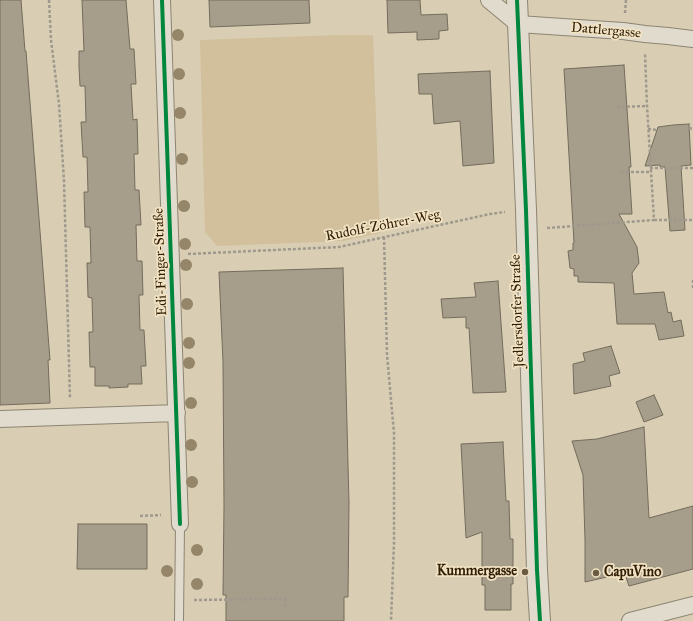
<!DOCTYPE html>
<html>
<head>
<meta charset="utf-8">
<style>
	body { margin:0 }
	canvas { display:block; background:#d9ceb3 }
</style>
</head>
<body>
<canvas width="693" height="621"></canvas>
<script>
const g = document.querySelector('canvas').getContext('2d');
g.lineJoin = 'round';
function fillPath(path, color) { g.fillStyle = color; g.fill(path, 'evenodd'); }
const poly = rows => new Path2D(rows.map(r => 'M' + r).join(''));
function strokePath(path, color, width, dash) { g.strokeStyle = color; g.lineWidth = width; g.lineCap = dash ? 'butt' : 'round'; g.setLineDash(dash || []); g.stroke(path); }
function label(font, color, halo, rows, align = 'center') {
  g.font = font + ' "IM FELL Great Primer",serif'; g.lineWidth = 3.5; g.setLineDash([]); g.textBaseline = 'middle'; g.strokeStyle = halo; g.fillStyle = color; for (const [text, x, y, turn = 0] of rows) {
    g.save(); g.translate(x, y); g.rotate((+turn || 0) * Math.PI / 180); g.textAlign = isNaN(turn) ? turn : align; if (halo) g.strokeText(text, 0, 0); g.fillText(text, 0, 0); g.restore();
  }
}
const green = poly([
	[337,35,373,35,380,233,343,241,217,246,205,232,200,40]
]);
const building = poly([
	[0,0,21,0,25,51,26,51,50,360,48,360,50,403,0,405,0,0],
	[82,0,126,0,130,49,134,49,136,84,131,84,133,120,137,119,138,154,134,154,135,190,139,190,141,225,136,225,137,261,142,261,143,295,139,295,140,330,144,330,146,366,141,366,142,384,128,384,128,387,109,388,109,386,95,386,95,367,90,367,89,332,93,332,92,298,88,297,87,263,91,263,90,227,85,227,84,192,88,192,87,157,83,157,81,122,86,122,85,86,80,86,79,67,79,51,84,51,82,0],
	[209,0,309,0,310,23,210,27,209,0],
	[387,0,420,0,421,15,447,14,448,30,439,31,439,39,417,40,417,32,388,33,387,0],
	[624,65,631,167,629,167,632,214,619,214,637,247,639,263,632,273,634,294,664,292,668,313,671,312,673,322,681,320,684,336,659,340,655,324,617,324,614,283,578,282,578,276,574,276,574,269,570,268,568,251,573,250,573,243,574,243,564,69,624,65],
	[490,71,494,163,463,166,460,121,434,124,432,94,419,94,418,74,490,71],
	[689,124,691,165,681,166,685,230,670,231,665,167,660,167,660,165,645,166,658,127,673,125,689,124],
	[343,268,349,503,348,597,344,597,344,621,226,621,226,595,223,595,224,506,223,362,219,272,343,268],
	[498,281,506,392,473,393,469,328,466,328,466,317,443,318,441,299,476,297,474,283,498,281],
	[611,346,620,373,609,376,611,386,574,394,573,364,585,361,583,353,611,346],
	[654,395,663,415,644,422,636,402,654,395],
	[644,427,649,518,693,506,693,569,629,586,625,574,617,576,616,575,585,582,585,540,583,475,572,441,597,439,644,427],
	[503,442,506,501,509,501,510,539,513,539,513,584,511,584,511,610,485,610,485,585,482,585,482,532,466,538,461,444,503,442],
	[78,524,147,524,147,569,77,569,78,524]
]);
const path = poly([
	[49,0,51,40,59,104,64,181,70,399],
	[625,13,626,0],
	[617,107,647,106],
	[689,128,693,129],
	[648,129,657,130],
	[650,168,693,168],
	[621,172,650,172],
	[654,220,693,220],
	[547,228,654,220,647,106,645,53],
	[384,237,387,355,394,433,394,542,391,621],
	[188,254,339,247,490,214,505,212],
	[693,280,693,290],
	[140,516,161,515],
	[194,600,285,599,285,608]
]);
const service = poly([
	[179,621,180,524]
]);
const minor = poly([
	[162,0,180,524],
	[489,0,518,24,623,31,645,34,668,36,693,39],
	[0,419,177,413],
	[630,621,693,605]
]);
const tertiary = poly([
	[517,0,526,210,537,570,540,621]
]);
const cycleway = poly([
	[162,0,180,524],
	[517,0,526,210,537,570,540,621]
]);
const trees = [
	[178,35],
	[179,74],
	[180,113],
	[182,159],
	[184,206],
	[185,244],
	[186,265],
	[187,304],
	[189,343],
	[189,363],
	[191,403],
	[191,445],
	[192,482],
	[197,550],
	[167,571],
	[197,584]
];
const markers = [
	[525,572,4,"#6b5b42"],
	[596,573,4,"#6b5b42"]
];
const streetNames = [
	["Dattlergasse",606,31,5],
	["Rudolf-Zöhrer-Weg",383,226,-11],
	["Edi-Finger-Straße",161,262,-92],
	["Jedlersdorfer Straße",518,311,-92]
];
const poiNames = [
	["Kummergasse",517,572],
	["CapuVino",604,573,"left"]
];
fillPath(green, '#d1c09b');
fillPath(building, '#a69e8b');
strokePath(building, '#746c5b', 1);
strokePath(service, '#8d8472', 10);
strokePath(minor, '#8d8472', 18);
strokePath(tertiary, '#8d8472', 22);
strokePath(path, '#9f998d', 2.5, [3, 2]);
strokePath(service, '#e1dbcd', 8);
strokePath(minor, '#e1dbcd', 16);
strokePath(tertiary, '#e1dbcd', 20);
strokePath(cycleway, '#00873e', 4);
g.fillStyle = '#958669';
for (const [x, y] of trees) { g.beginPath(); g.arc(x, y, 6, 0, 2 * Math.PI); g.fill(); }
for (const [x, y, r, color] of markers) { const dot = new Path2D(); dot.arc(x, y, r, 0, 2 * Math.PI); g.fillStyle = color; g.fill(dot); strokePath(dot, '#f1e3c3', 1.5); }
label('14px', '#301d05', '#f1e3c3', streetNames);
label('bold 14px', '#301d05', '#f1e3c3', poiNames, 'right');
</script>
</body>
</html>
